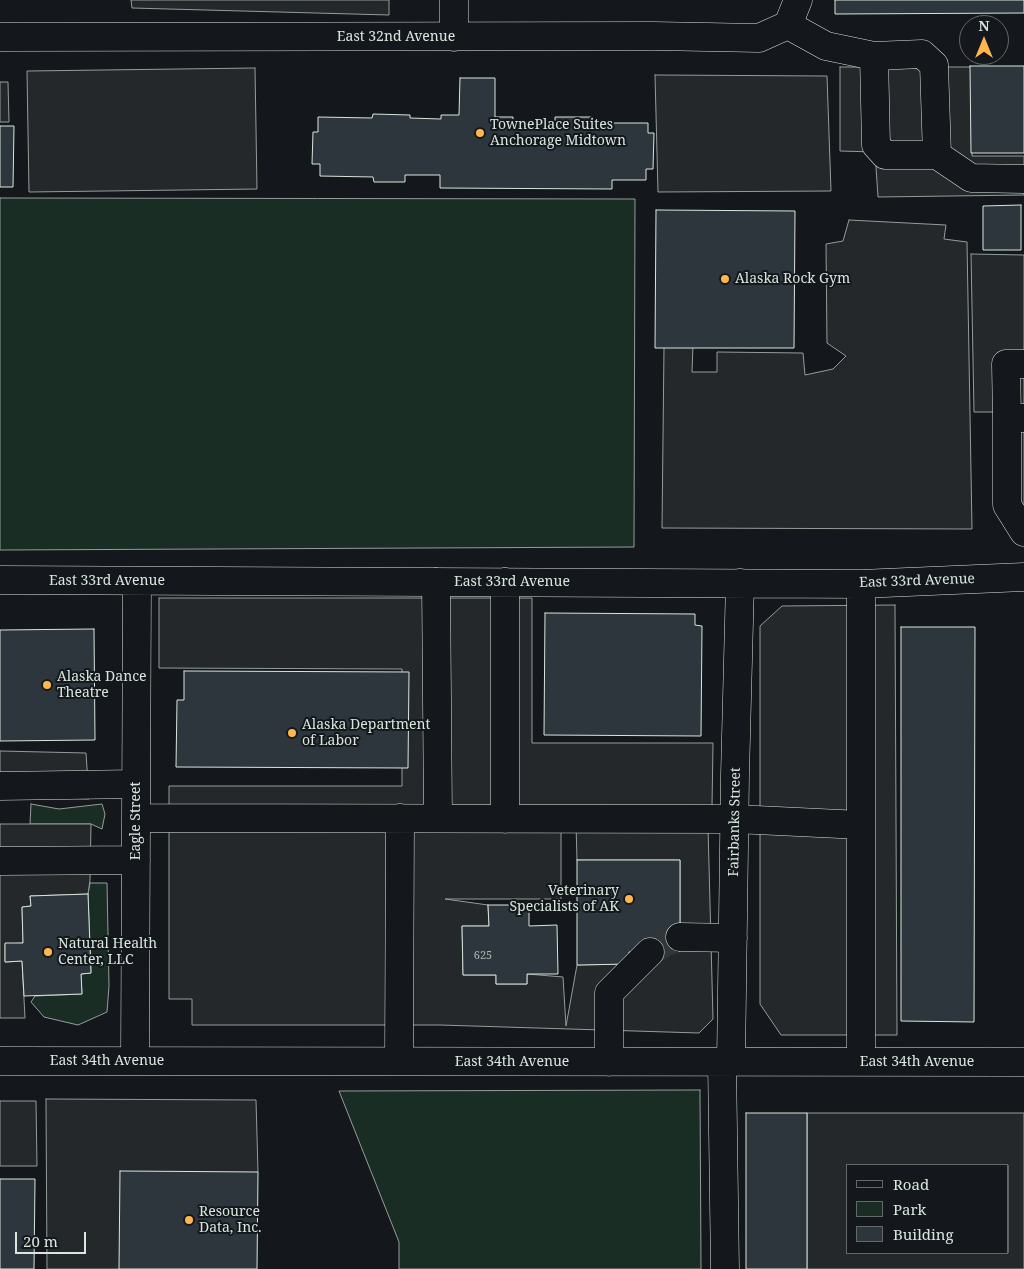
<!DOCTYPE html>
<html>
<head>
<meta charset="utf-8">
<style>
	body { margin:0 }
	#map { position:relative; width:1024px; height:1269px; overflow:hidden; background:#14181c; font-family:"Noto Serif",serif }
	canvas { display:block }
	.legend { position:absolute; left:846px; top:1164px; width:162px; height:90px; box-sizing:border-box; background:#14181c; border:1px solid #626a69; margin:0; padding:6px 9px; list-style:none; font-size:15px; color:#d8e6dc }
	.legend li { display:flex; align-items:center; gap:10px; height:25px }
	.legend b { width:25px; border:1px solid #626a69 }
	.north { position:absolute; left:959px; top:15px; width:50px; height:50px; box-sizing:border-box; background:#14181c; border:1px solid #626a69; border-radius:50%; rotate:0deg; font-size:14px; font-weight:700; line-height:20px; text-align:center; color:#d8e6dc }
	.north::after { content:''; display:block; margin:auto; width:18px; height:22px; background:#ffb74d; clip-path:polygon(50% 0,100% 100%,50% 72%,0 100%) }
	.scale { position:absolute; left:15px; top:1232px; width:71px; height:22px; box-sizing:border-box; border:2px solid #d8e6dc; border-top:0; padding-left:6px; font-size:15px; line-height:18px; white-space:nowrap; color:#d8e6dc; -webkit-text-stroke:4px #14181c; paint-order:stroke }
</style>
</head>
<body>
<div id="map">
<canvas width="1024" height="1269"></canvas>
<ul class="legend">
<li><b style="height:6px;background:#14181c"></b>Road</li>
<li><b style="height:14px;background:#1a2d24"></b>Park</li>
<li><b style="height:14px;background:#2c363c"></b>Building</li>
</ul>
<div class="north">N</div>
<div class="scale">20 m</div>
</div>
<script>
const g = document.querySelector('canvas').getContext('2d');
g.lineJoin = 'round';
function fillPath(path, color) { g.fillStyle = color; g.fill(path, 'evenodd'); }
const poly = rows => new Path2D(rows.map(r => 'M' + r).join(''));
function strokePath(path, color, width, dash) { g.strokeStyle = color; g.lineWidth = width; g.lineCap = dash ? 'butt' : 'round'; g.setLineDash(dash || []); g.stroke(path); }
function label(font, color, halo, rows, align = 'center') {
  g.font = font + ' "Noto Serif",serif'; g.lineWidth = 4; g.setLineDash([]); g.textBaseline = 'middle'; g.strokeStyle = halo; g.fillStyle = color; for (const [text, x, y, turn = 0] of rows) {
    g.save(); g.translate(x, y); g.rotate((+turn || 0) * Math.PI / 180); g.textAlign = isNaN(turn) ? turn : align; if (halo) g.strokeText(text, 0, 0); g.fillText(text, 0, 0); g.restore();
  }
}
const green = poly([
	[0,198,635,199,634,547,0,550,0,198],
	[31,804,59,809,102,804,105,814,102,829,91,824,30,824,31,804],
	[90,883,107,883,109,986,107,1012,78,1025,44,1017,31,1002,35,996,82,994,81,974,91,973,88,894,90,883],
	[700,1090,701,1269,399,1269,399,1242,339,1091,700,1090]
]);
const parking = poly([
	[131,0,389,0,389,15,132,8,131,0],
	[840,67,972,67,972,156,1024,156,1024,195,878,197,875,152,840,151,840,67],
	[255,68,257,189,29,192,27,71,255,68],
	[655,75,827,76,831,191,658,192,655,75],
	[0,82,8,82,9,122,0,122,0,82],
	[849,220,946,225,944,239,967,242,972,529,662,528,664,347,693,345,692,372,717,372,717,352,803,353,805,375,833,369,846,356,827,343,826,244,843,241,849,220],
	[971,254,1024,255,1024,412,974,412,971,254],
	[1013,423,1024,423,1024,537,1013,423],
	[159,598,532,598,532,743,713,743,712,807,561,807,561,899,445,899,488,905,489,926,462,926,463,975,496,975,496,984,527,984,527,974,563,977,566,1026,577,965,628,964,629,952,680,951,680,860,577,860,576,824,708,827,713,1019,699,1033,440,1025,192,1025,192,999,169,999,169,786,402,786,402,669,159,668,159,598],
	[895,605,897,1035,781,1035,760,1004,760,626,782,606,895,605],
	[0,751,86,753,89,799,0,796,0,751],
	[0,824,91,824,90,880,88,894,30,896,31,906,22,907,23,943,5,944,5,962,22,961,25,1018,0,1018,0,824],
	[46,1099,256,1100,258,1172,119,1269,47,1269,46,1099],
	[0,1101,36,1101,37,1166,0,1166,0,1101],
	[807,1113,1024,1113,1024,1269,807,1269,807,1113],
	[848,1165,1008,1165,1008,1253,848,1253,848,1165]
]);
const building = poly([
	[835,0,1024,0,1024,13,835,14,835,0],
	[970,66,1024,66,1024,153,971,153,970,66],
	[460,78,495,78,495,117,513,117,513,122,555,122,555,117,593,117,593,123,648,123,648,133,654,133,653,169,646,169,646,180,612,180,612,189,440,188,440,175,405,175,405,182,374,182,373,177,320,176,320,164,312,164,313,132,318,132,318,117,372,118,373,114,410,115,410,118,441,119,441,115,459,115,460,78],
	[0,126,14,126,13,187,0,187,0,126],
	[1021,205,1021,250,983,250,983,206,1021,205],
	[656,210,795,211,794,348,655,348,656,210],
	[545,613,695,614,695,625,702,626,701,736,544,735,545,613],
	[901,627,975,627,974,1022,901,1021,901,627],
	[94,629,95,740,0,741,0,630,94,629],
	[184,671,409,672,408,768,176,767,177,700,184,700,184,671],
	[577,860,680,860,680,951,629,952,629,964,577,965,577,860],
	[88,894,91,973,81,974,82,994,24,996,22,961,5,962,5,943,23,943,22,907,31,906,30,896,88,894],
	[488,905,529,905,529,926,557,925,558,974,527,974,527,984,496,984,496,975,463,975,462,926,489,926,488,905],
	[746,1113,807,1113,807,1269,746,1269,746,1113],
	[120,1171,258,1172,257,1269,119,1269,120,1171],
	[0,1179,35,1179,34,1269,0,1269,0,1179]
]);
const minorTunnel = poly([
	[650,952,666,942,680,937]
]);
const minor = poly([
	[454,0,454,37],
	[788,25,826,46,874,56,922,54,934,65,937,155],
	[788,25,798,0],
	[0,37,654,36,759,38,788,25],
	[874,56,876,145,885,155,937,155,971,178,1024,179],
	[1007,418,1006,364,1024,364],
	[1024,418,1007,418,1007,505,1024,532],
	[0,580,861,584,1024,577],
	[436,582,438,818],
	[0,786,136,784],
	[136,818,735,819,861,825],
	[505,819,505,582],
	[0,861,136,860],
	[680,937,733,938],
	[0,1061,1024,1062],
	[135,1061,137,581],
	[399,1061,400,818],
	[609,1062,609,993,650,952],
	[722,1062,725,1269],
	[731,1062,735,775,740,583],
	[861,1062,861,584]
]);
const markers = [
	[480,133,5,"#ffb74d"],
	[725,279,5,"#ffb74d"],
	[47,685,5,"#ffb74d"],
	[292,733,5,"#ffb74d"],
	[629,899,5,"#ffb74d"],
	[48,952,5,"#ffb74d"],
	[189,1220,5,"#ffb74d"]
];
const numberNames = [
	["625",483,956]
];
const streetNames = [
	["East 32nd Avenue",396,37],
	["East 33rd Avenue",107,581],
	["East 33rd Avenue",917,581,-2],
	["East 33rd Avenue",512,582],
	["Eagle Street",136,821,-90],
	["Fairbanks Street",735,822,-89],
	["East 34th Avenue",107,1061],
	["East 34th Avenue",512,1062],
	["East 34th Avenue",917,1062]
];
const poiNames = [
	["TownePlace Suites",490,125],
	["Anchorage Midtown",490,141],
	["Alaska Rock Gym",735,279],
	["Alaska Dance",57,677],
	["Theatre",57,693],
	["Alaska Department",302,725],
	["of Labor",302,741],
	["Veterinary",619,891,"right"],
	["Specialists of AK",619,907,"right"],
	["Natural Health",58,944],
	["Center, LLC",58,960],
	["Resource",199,1212],
	["Data, Inc.",199,1228]
];
fillPath(green, '#1a2d24');
strokePath(green, '#939e99', 1);
fillPath(parking, '#24282b');
strokePath(parking, '#939e99', 1);
fillPath(building, '#2c363c');
strokePath(building, '#d8e6dc', 1);
strokePath(minorTunnel, '#313739', 28, [28, 14]);
strokePath(minor, '#d8e6dc', 29);
strokePath(minor, '#14181c', 28);
for (const [x, y, r, color] of markers) { const dot = new Path2D(); dot.arc(x, y, r, 0, 2 * Math.PI); g.fillStyle = color; g.fill(dot); strokePath(dot, '#14181c', 2); }
label('11px', '#adbab4', null, numberNames);
label('14px', '#d8e6dc', '#14181c', streetNames);
label('14px', '#d8e6dc', '#14181c', poiNames, 'left');
</script>
</body>
</html>
